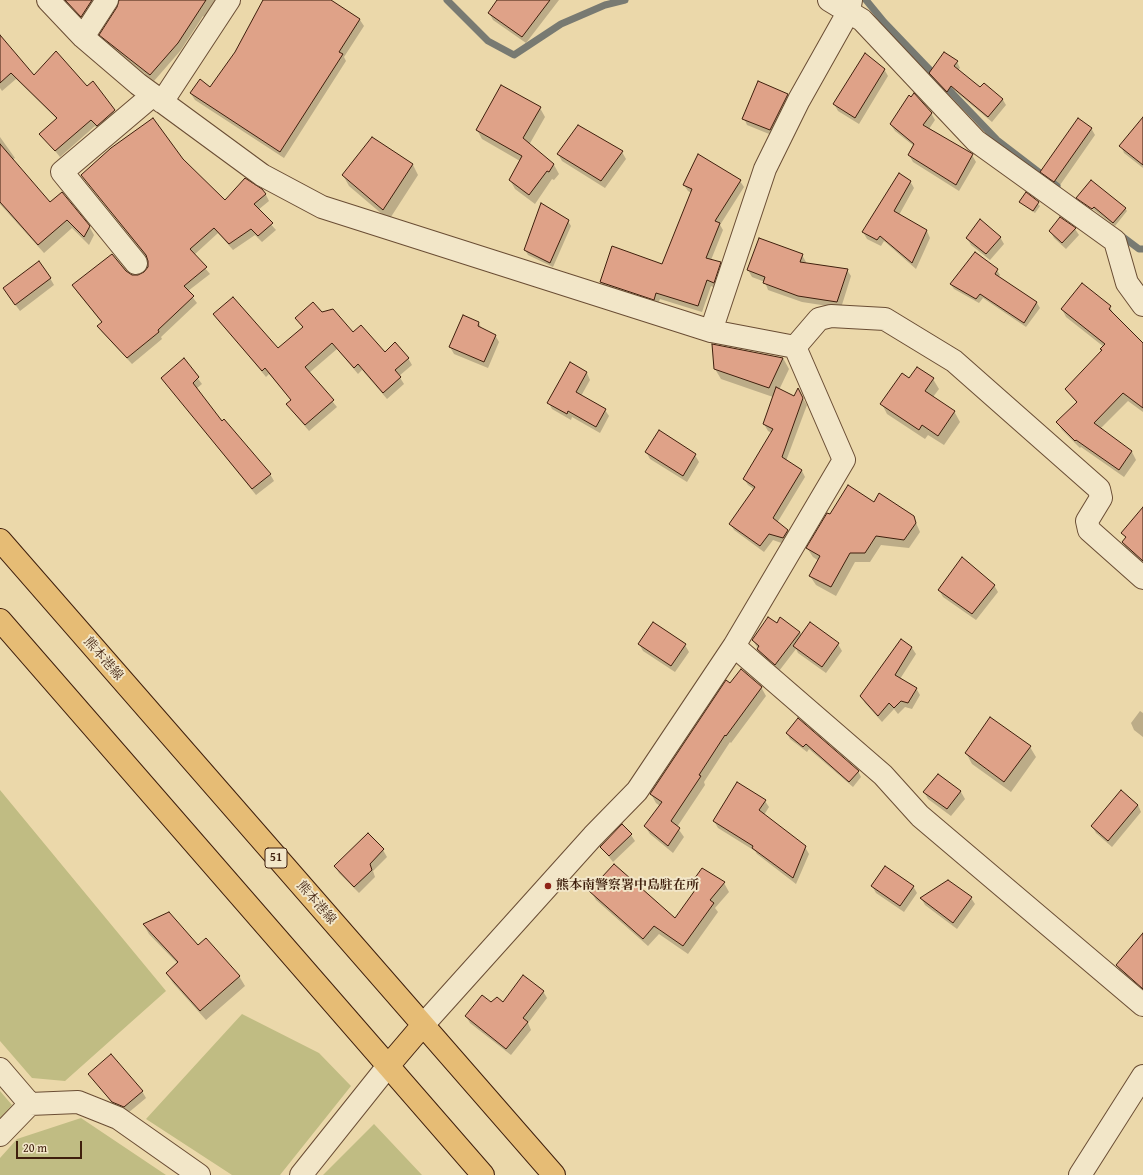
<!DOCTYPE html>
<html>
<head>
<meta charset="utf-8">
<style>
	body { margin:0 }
	#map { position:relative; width:1143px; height:1175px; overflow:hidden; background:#ebd8aa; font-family:"Gentium Book Plus",serif }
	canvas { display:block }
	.scale { position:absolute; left:16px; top:1141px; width:66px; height:18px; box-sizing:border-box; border:2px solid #3f1f0d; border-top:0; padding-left:5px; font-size:12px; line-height:14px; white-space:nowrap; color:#3f1f0d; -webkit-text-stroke:3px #f2e6c8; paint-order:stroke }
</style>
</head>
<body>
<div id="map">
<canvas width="1143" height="1175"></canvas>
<div class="scale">20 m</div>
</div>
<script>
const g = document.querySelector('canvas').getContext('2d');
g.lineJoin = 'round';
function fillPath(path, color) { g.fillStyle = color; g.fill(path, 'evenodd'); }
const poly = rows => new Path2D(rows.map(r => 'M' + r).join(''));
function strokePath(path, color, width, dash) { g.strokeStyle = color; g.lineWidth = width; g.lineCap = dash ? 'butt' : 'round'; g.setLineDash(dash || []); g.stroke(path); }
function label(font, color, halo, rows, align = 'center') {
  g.font = font + ' "Gentium Book Plus","Noto Serif JP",serif'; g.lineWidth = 4; g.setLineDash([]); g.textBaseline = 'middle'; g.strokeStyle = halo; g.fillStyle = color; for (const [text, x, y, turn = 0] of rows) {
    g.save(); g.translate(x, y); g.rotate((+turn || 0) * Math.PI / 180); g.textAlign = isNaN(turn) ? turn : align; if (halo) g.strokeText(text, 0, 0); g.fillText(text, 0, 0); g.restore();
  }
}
const green = poly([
	[0,790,166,991,65,1081,32,1078,0,1041],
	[242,1014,319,1053,351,1086,280,1175,232,1175,146,1119],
	[0,1091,12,1105,0,1118],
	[81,1118,166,1175,0,1175,0,1158,17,1139],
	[374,1124,422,1175,323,1175]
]);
const shadow = poly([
	[64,0,101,0,85,23],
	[120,0,217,0,206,18,203,16,181,50,154,81,104,41,101,35,119,7],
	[264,0,329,0,360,20,364,26,344,57,346,61,284,158,195,100,191,94,200,80,210,88,236,53],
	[498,0,559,0,526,43,493,20,489,13],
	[0,37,34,77,87,87,92,82,118,118,101,132,95,126,60,157,41,134,57,119,16,79,2,91,0,88],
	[957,62,960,68,958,70,980,89,984,84,1003,100,1006,105,992,122,955,91,950,97,930,73],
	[884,69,888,76,859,124,838,111,834,104],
	[788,94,791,101,774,136,747,125,744,118],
	[540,108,545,117,529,145,554,165,559,174,554,180,552,179,535,204,515,189,510,180,520,161,482,139,477,130],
	[931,113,935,120,929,129,972,155,976,162,959,191,913,162,909,155,914,146,895,131,891,125],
	[578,126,622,152,626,159,605,188,562,161,558,154],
	[1091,128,1095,135,1058,188,1045,178,1041,172],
	[1143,130,1143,168,1124,153,1121,146],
	[0,137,15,158,12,160,50,203,89,226,94,235,89,245,72,228,44,253,0,204],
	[183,160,225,201,245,180,266,195,269,201,258,210,276,230,262,242,255,235,233,250,218,233,194,255,210,274,188,291,197,303,161,337,162,339,132,364,102,332,98,326,102,323,77,292,112,255,131,275,139,276,145,273,148,268,148,259,82,175],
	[413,165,418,175,389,220,349,186,343,175],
	[740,181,744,187,720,225,723,230,711,260,720,262,724,269,717,289,711,286,702,312,660,299,657,306,605,288,601,282,663,265,692,193,688,191,684,185],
	[910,181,914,188,899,215,927,231,930,238,916,269,884,241,881,246,867,239,863,232],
	[1026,193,1040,206,1035,213,1020,202],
	[1078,198,1125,208,1127,211,1115,226],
	[568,221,571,226,553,267,528,255,525,250],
	[1075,229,1079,235,1066,249,1054,238,1050,231],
	[1000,237,1004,244,990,260,971,245,967,238],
	[976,253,997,270,1000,275,998,277,1037,303,1040,308,1026,327,983,298,979,303,954,289,951,285],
	[802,255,806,262,805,264,847,270,851,276,841,308,802,302,768,290,765,282,752,277,748,270],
	[50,278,54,285,20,311,8,295],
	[1110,307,1114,315,1143,344,1143,412,1128,401,1100,429,1132,452,1136,460,1124,477,1081,447,1080,448,1062,430,1057,422,1077,403,1066,389,1102,351,1101,349,1104,347,1066,317,1062,309],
	[322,313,385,353,408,358,412,365,399,376,404,384,387,399,362,370,358,374,337,349,309,373,337,407,309,431,292,411,288,404,292,401,269,374,266,377,214,314,278,350,303,328,296,318],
	[463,317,479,323,482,330,495,335,499,342,488,368,454,354,450,347],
	[783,358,789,369,779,390,794,397,798,390,807,405,786,461,802,471,805,477,777,523,788,530,792,537,787,545,773,540,764,552,734,530,730,524,755,490,748,485,744,479,772,433,768,431,764,424,773,397,721,379,715,369],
	[184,360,202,384,196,389,222,423,270,474,274,481,256,495,162,378],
	[571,364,587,373,590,380,581,396,605,410,609,416,600,433,572,417,571,420,552,409,549,403],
	[933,379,939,389,933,397,954,411,960,422,944,445,928,435,925,439,887,414,882,404,910,380],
	[646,452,695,455,699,462,687,482,650,459],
	[831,516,913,516,920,532,909,548,881,545,870,562,855,562,836,596,816,585,810,576,819,561,813,557,807,548],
	[1143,519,1143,563,1127,549,1123,543,1126,539,1123,533],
	[994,585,998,592,976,620,943,597,939,590],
	[777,624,800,632,802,636,838,644,842,651,826,673,798,653,796,649,779,671,762,656,753,640],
	[901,641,912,648,916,654,900,679,916,688,920,695,912,709,905,707,898,714,894,709,882,722,865,703,861,696],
	[639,644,685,645,689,652,675,672,643,651],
	[730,685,761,687,766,696,731,743,730,742,704,782,705,785,677,827,684,837,673,853,650,834,645,826,660,806,656,803,651,794],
	[1140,711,1143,713,1143,737,1134,730,1131,723],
	[787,733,858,771,861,777,853,787,809,749,807,752,790,739],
	[1030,747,1036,757,1011,792,972,764,966,753],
	[938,775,961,792,965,799,951,816,928,799,924,792],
	[765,801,769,807,764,815,805,847,809,854,796,884,757,854,755,851,718,828,714,821],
	[1138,805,1141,812,1112,847,1096,833,1092,826],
	[368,834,383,850,387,857,373,871,375,877,359,893,339,873,335,866],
	[631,835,635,841,613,862,601,847],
	[693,882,724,883,729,892,715,908,718,912,688,954,659,934,648,946,596,900,591,891,675,920,697,889],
	[872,886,913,886,917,893,904,912,876,893],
	[921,898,971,898,975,904,957,929,925,905],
	[144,925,198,947,239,976,245,986,206,1020,173,983,167,974,178,964,149,934],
	[1143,935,1143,993,1123,976,1117,965],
	[543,991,547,998,528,1023,531,1030,511,1055,470,1023,466,1016,491,1003,503,1003],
	[89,1074,142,1091,146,1098,128,1113,117,1109]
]);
const stream = poly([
	[447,0,488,41,514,55,561,24,605,5,625,0],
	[866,0,884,22,997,140,1057,186],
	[1119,234,1139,249,1143,249]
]);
const building = poly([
	[65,0,92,0,81,17,65,0],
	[119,0,206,0,178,43,150,75,99,35,117,7,119,0],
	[263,0,331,0,360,19,339,52,343,54,280,152,190,93,200,79,210,87,235,52,263,0],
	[497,0,550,0,522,37,488,13,497,0],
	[0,35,34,75,56,51,87,86,93,81,115,110,97,126,91,120,55,151,39,134,57,118,11,73,0,83,0,35],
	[944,52,958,61,954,66,980,87,984,83,1003,99,988,117,951,86,947,92,929,73,944,52],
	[865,53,885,69,855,118,833,104,865,53],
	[758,81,788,94,770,130,742,119,758,81],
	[501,85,541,107,523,138,554,164,549,172,547,171,529,195,509,180,522,156,476,130,501,85],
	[914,93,932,113,923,125,973,154,956,185,908,155,914,144,890,124,909,95,911,97,914,93],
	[1143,117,1143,165,1119,146,1143,117],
	[153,118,183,159,225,200,245,178,262,189,266,194,254,204,273,223,258,236,251,229,229,244,214,228,190,249,207,267,184,286,194,296,158,330,159,332,127,358,97,326,102,322,72,285,112,254,126,271,132,275,138,275,144,272,148,267,148,261,146,255,81,175,111,148,153,118],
	[1078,118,1092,128,1054,182,1040,172,1078,118],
	[578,125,623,151,601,181,557,154,578,125],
	[372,137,413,164,383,210,342,175,372,137],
	[0,144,50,202,62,192,90,226,84,237,67,220,38,245,9,212,0,202,0,144],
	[698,154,741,180,715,221,720,223,706,258,721,262,714,283,707,280,698,306,656,293,654,300,600,282,612,246,662,264,692,189,683,185,698,154],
	[899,173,911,181,894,211,927,230,912,263,880,236,877,240,862,232,899,173],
	[1091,180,1126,208,1113,223,1094,207,1092,209,1076,198,1091,180],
	[1026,192,1039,202,1033,211,1019,202,1026,192],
	[541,203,569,220,550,263,524,250,541,203],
	[1060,217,1076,228,1062,243,1049,231,1060,217],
	[980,219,1001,237,986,254,966,238,980,219],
	[759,238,803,254,800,262,848,269,837,302,798,296,763,283,765,277,747,270,759,238],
	[975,252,998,269,995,274,1037,302,1024,323,980,294,976,299,950,284,975,252],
	[39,261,51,278,15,305,3,288,39,261],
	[1082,283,1111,306,1109,309,1143,343,1143,408,1123,393,1094,423,1132,451,1119,470,1076,440,1075,441,1056,422,1077,402,1065,389,1102,350,1100,349,1105,344,1061,309,1082,283],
	[233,297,278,348,303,327,295,318,313,302,322,312,333,309,353,332,361,325,385,352,395,342,409,358,395,370,401,377,383,393,358,364,354,368,332,343,305,367,334,400,305,425,286,404,291,400,265,368,262,371,213,314,233,297],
	[463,315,479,322,478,326,496,335,484,362,449,347,463,315],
	[712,344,783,358,769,388,714,369,712,344],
	[184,358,199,377,193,383,222,421,224,419,271,474,252,489,161,378,184,358],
	[570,362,587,372,576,392,606,409,596,427,568,411,567,414,547,403,570,362],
	[917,367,934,378,925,391,955,411,938,436,922,425,919,430,880,404,902,373,909,378,917,367],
	[776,387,794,396,798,388,803,398,782,457,802,470,773,518,788,530,783,538,769,534,760,546,729,524,755,487,743,479,773,429,763,424,776,387],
	[659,430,696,454,683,476,645,452,659,430],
	[848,485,874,502,879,493,914,516,916,523,904,540,876,536,865,553,850,553,831,587,809,576,820,556,806,548,827,513,830,514,848,485],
	[1143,507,1143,561,1122,542,1126,537,1121,533,1143,507],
	[962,557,995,585,972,614,938,590,962,557],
	[768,617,777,623,780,617,800,632,775,665,757,649,759,646,752,640,768,617],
	[653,622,686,644,671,666,638,644,653,622],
	[810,622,839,643,822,667,793,646,810,622],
	[901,639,912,647,895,675,917,688,908,703,901,701,894,708,889,703,878,716,860,696,901,639],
	[741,669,762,687,726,736,725,735,699,775,701,776,671,821,680,828,668,846,644,826,662,802,650,794,726,680,730,683,741,669],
	[990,717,1031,746,1004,782,965,753,990,717],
	[798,718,859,771,849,782,806,744,803,747,786,733,798,718],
	[938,774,961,791,947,809,923,792,938,774],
	[737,782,766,800,759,810,806,846,793,878,752,848,753,846,713,821,737,782],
	[1121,790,1138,805,1108,841,1091,826,1121,790],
	[622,824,632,834,609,856,600,847,622,824],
	[368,833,384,849,370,864,372,870,354,887,334,866,368,833],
	[614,864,675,918,698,886,692,882,702,868,725,882,710,900,714,903,683,946,654,926,643,939,589,891,614,864],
	[885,866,914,886,900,906,871,886,885,866],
	[948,880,972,897,953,923,920,898,948,880],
	[169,912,198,945,206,938,240,976,200,1011,166,973,178,962,143,924,169,912],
	[1143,933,1143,989,1116,965,1143,933],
	[523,975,544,991,523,1018,528,1022,506,1049,465,1016,482,995,491,1002,497,997,503,1002,523,975],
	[111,1054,143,1091,124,1107,112,1102,88,1074,111,1054]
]);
const minor = poly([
	[48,0,83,37,138,84,262,175,322,207,711,331,795,347],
	[829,0,862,20,976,141,1115,241,1127,283,1143,305],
	[83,37,107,0],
	[162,102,229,0],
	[136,263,62,172,153,95],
	[711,331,765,169,799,100,849,11,851,0],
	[795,347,819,319,831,316,885,319,954,361,1099,489,1101,498,1087,521,1089,530,1143,578],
	[734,646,883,775,920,816,1143,1005],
	[423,1025,593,836,637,791,734,646,844,460,795,347],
	[0,1069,30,1104],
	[0,1135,30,1104,78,1102,118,1118,199,1175],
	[301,1175,388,1066],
	[1080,1175,1143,1076]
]);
const major = poly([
	[0,540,554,1175],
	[0,620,483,1175],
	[388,1066,423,1025]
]);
const markers = [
	[548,886,4,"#8f2418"]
];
const shields = [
	[276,858,22]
];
const shieldNames = [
	["51",276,858]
];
const streetNames = [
	["熊本港線",103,659,49],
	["熊本港線",316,903,49]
];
const poiNames = [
	["熊本南警察署中島駐在所",556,886]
];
fillPath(green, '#c0bc83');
fillPath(shadow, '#0003');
strokePath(stream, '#787a72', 7);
fillPath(building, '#dfa288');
strokePath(building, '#3f1f0d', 1);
strokePath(minor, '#6a4d34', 24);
strokePath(major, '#3f1f0d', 24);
strokePath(minor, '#f2e6c8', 22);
strokePath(major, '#e6bc75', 22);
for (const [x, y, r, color] of markers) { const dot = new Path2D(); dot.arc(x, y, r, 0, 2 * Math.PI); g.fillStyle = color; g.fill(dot); strokePath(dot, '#f2e6c8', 1.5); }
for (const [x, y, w] of shields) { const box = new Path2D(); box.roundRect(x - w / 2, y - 10, w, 20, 3); g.fillStyle = '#f2e6c8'; g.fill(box); strokePath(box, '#3f1f0d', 1); }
label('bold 12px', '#3f1f0d', null, shieldNames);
label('13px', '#3f1f0d', '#f2e6c8', streetNames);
label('bold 13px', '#3f1f0d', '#f2e6c8', poiNames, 'left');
</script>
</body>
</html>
